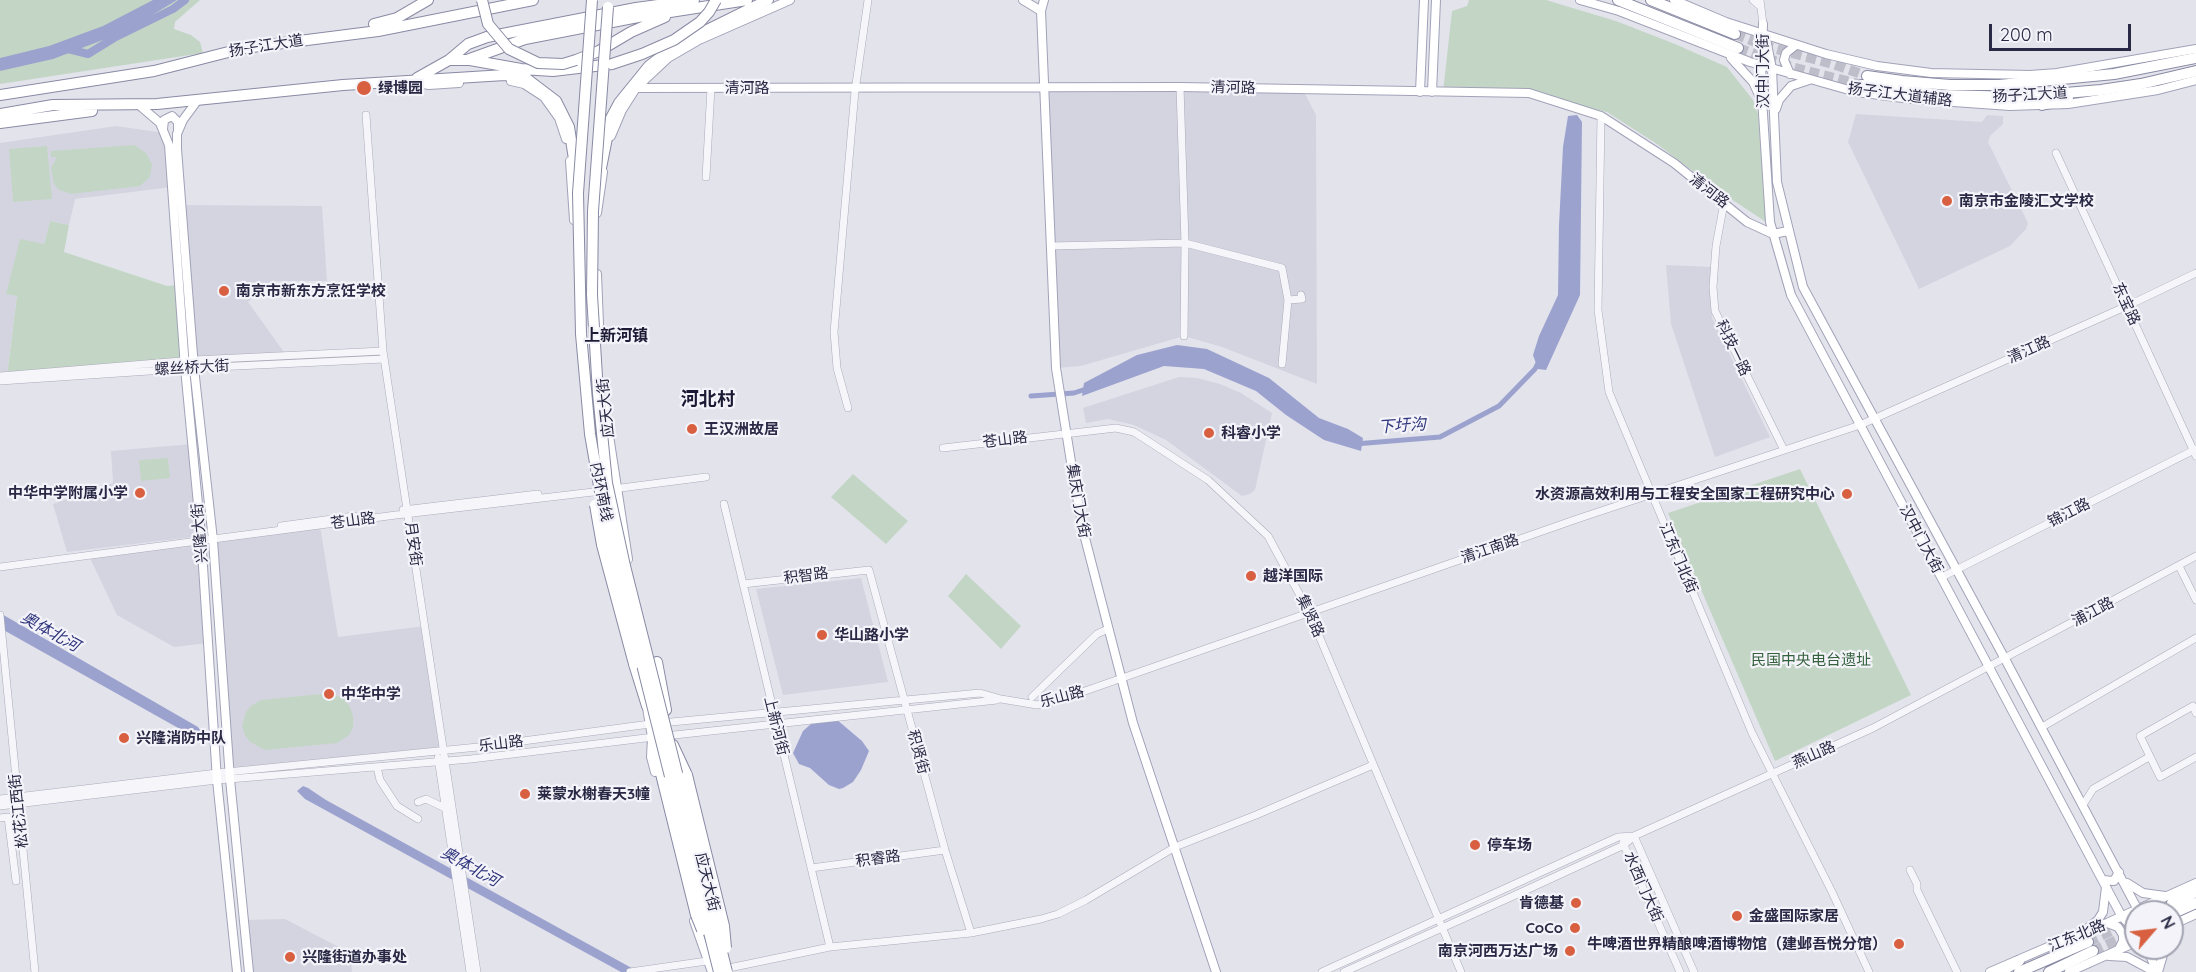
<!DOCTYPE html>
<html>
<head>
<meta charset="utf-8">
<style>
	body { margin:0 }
	#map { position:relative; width:2196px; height:972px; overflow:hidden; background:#e3e3ec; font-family:Quicksand,sans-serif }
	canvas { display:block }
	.north { position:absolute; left:2124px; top:900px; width:60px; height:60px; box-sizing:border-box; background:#f3f3f9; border:2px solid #a2a2b1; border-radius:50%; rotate:62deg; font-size:16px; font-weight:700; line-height:24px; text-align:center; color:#292945 }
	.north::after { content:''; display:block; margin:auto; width:21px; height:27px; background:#d86040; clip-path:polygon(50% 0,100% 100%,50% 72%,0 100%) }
	.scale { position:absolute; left:1989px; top:24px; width:142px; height:27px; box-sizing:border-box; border:3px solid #292945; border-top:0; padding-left:8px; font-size:18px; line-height:21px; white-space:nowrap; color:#292945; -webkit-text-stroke:4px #f3f3f9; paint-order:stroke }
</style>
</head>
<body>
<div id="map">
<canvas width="2196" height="972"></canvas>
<div class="north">N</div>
<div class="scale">200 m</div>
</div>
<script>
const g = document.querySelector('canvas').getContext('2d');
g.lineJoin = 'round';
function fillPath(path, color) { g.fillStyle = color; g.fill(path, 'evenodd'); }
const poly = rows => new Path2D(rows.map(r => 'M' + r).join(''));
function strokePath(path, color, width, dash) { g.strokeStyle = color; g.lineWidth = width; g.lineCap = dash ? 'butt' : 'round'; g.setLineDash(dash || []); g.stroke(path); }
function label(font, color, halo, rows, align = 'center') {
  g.font = font + ' Quicksand,"Noto Sans SC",sans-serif'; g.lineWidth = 4.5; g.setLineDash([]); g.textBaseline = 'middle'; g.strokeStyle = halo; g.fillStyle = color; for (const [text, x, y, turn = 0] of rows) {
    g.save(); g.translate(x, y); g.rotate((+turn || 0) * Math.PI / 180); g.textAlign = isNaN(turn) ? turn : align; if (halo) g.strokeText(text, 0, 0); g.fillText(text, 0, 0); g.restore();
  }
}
const built = poly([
	[1045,88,1302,88,1316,115,1317,384,1222,347,1184,336,1081,366,1056,368],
	[1856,114,1982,122,1987,115,2003,116,2003,124,1990,136,1988,142,2028,223,2026,229,2010,246,1919,289,1848,142],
	[116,126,165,133,172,187,75,199,69,225,50,221,44,244,7,293,17,296,6,381,0,381,0,143],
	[181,205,322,206,327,281,272,281,248,302,286,355,286,363,194,368],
	[1666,265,1711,267,1712,318,1770,437,1715,457,1671,324],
	[1179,377,1197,378,1220,384,1241,393,1272,413,1255,490,1250,494,1242,496,1166,440,1134,425,1108,419,1086,423,1083,408],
	[192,444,201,536,67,552,53,504,113,483,111,451],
	[320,526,338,637,425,626,444,751,228,773,213,540],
	[201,541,208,643,174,647,117,615,89,556],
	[861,578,888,682,783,695,756,589],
	[285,919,350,953,352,972,249,972,245,920]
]);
const green = poly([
	[0,0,200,0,175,22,174,29,191,35,200,42,203,53,0,84],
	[1469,0,1546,0,1616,21,1675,44,1727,67,1753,100,1758,114,1766,222,1722,193,1657,144,1607,112,1529,93,1443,92,1452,11,1467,6],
	[134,145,146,153,152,164,150,177,140,186,71,194,59,190,54,184,51,168,57,157,51,157,51,151],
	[47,146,52,199,13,202,9,149],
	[50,221,69,225,64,252,167,286,179,285,185,361,7,375,17,296,6,294,20,239,44,244],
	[168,458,170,478,141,481,139,460],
	[1800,469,1911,695,1775,761,1668,513],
	[853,474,908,521,886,544,831,497],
	[966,574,1021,626,1001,649,948,596],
	[331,693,344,699,350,707,353,716,353,728,348,736,337,743,265,750,250,742,245,735,242,726,246,712,252,705,261,700]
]);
const water = poly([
	[153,0,177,0,129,29,108,38,53,59,0,71,0,58,49,46,103,26],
	[1577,115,1582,122,1580,295,1546,370,1538,369,1533,355,1539,336,1558,295,1559,225,1563,147,1568,116],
	[1177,345,1207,349,1269,378,1319,418,1348,429,1363,438,1361,451,1324,440,1286,415,1256,391,1204,369,1164,366,1082,396,1084,383,1137,355],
	[0,613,198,727,204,736,196,738,0,628],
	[820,719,836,719,862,741,869,751,861,770,853,782,843,788,839,789,829,785,810,768,799,764,793,753,803,731,811,724],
	[303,786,308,788,326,800,639,972,621,972,305,799,297,791]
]);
const canal = poly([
	[1031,396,1074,393,1089,388],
	[1355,444,1440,437,1499,406,1535,369,1539,361]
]);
const river = poly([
	[64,50,68,49,88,54,114,38,173,9,185,0]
]);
const highwayTunnel = poly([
	[1735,34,1766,46,1833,64,1867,76],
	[1738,48,1791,67,1862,85],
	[2152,912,2172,903],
	[2088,942,2136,919],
	[2093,951,2136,931]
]);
const minor = poly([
	[1753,0,1760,6],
	[1760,0,1763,24],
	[1180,87,1185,243,1184,336],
	[366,115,383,351,477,972],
	[1601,116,1598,310,1609,392,1752,733,1832,892,1869,972],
	[2056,153,2196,456],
	[706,177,711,88],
	[1724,203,1716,246,1713,287,1715,311,1784,450],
	[1051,246,1185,243,1282,268,1288,300,1282,364],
	[1288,300,1302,299,1301,295],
	[0,376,194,360,383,351],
	[0,381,194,368,384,359],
	[848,408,837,368,834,332,855,91,868,0],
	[943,448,1116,428,1134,432,1208,480,1268,536,1309,612,1461,972],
	[613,489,706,477],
	[724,504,830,947],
	[403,510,538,494],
	[281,526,354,516],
	[2179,566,2196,600],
	[0,567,396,515,602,491],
	[1942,577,2196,449],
	[743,584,869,570,945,850,971,933],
	[0,615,35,972],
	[1032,697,1097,634,1108,629],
	[2196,713,2193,706,2140,736,2160,777,2196,757],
	[2042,727,2196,638],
	[665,736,997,700],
	[438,758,470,972],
	[377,767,380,780,397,806,418,819],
	[0,799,217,773,478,747,650,724,980,693,1001,699,1037,705,1065,698,1577,519,1860,425,2127,306,2196,273],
	[418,802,426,799,445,808],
	[2083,805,2093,789,2149,757],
	[0,806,217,780,471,759,654,737],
	[0,818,8,817,16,881],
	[1634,836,1694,972],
	[1623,843,1680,972],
	[811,868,945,850],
	[1910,870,1917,884,1917,890,1957,972],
	[729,968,830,947,971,933,1041,919,1058,914,1086,900,1175,847,1256,815,1373,765],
	[630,972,707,961],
	[1322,972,1618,837,1634,836],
	[1344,972,1511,897,1624,845,1634,836,1873,728,2196,556]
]);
const major = poly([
	[1023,0,1041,11],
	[1044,0,1041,11,1056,368,1075,487,1085,538,1133,723,1216,972],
	[1580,0,1619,11,1750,62,1856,92,1911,99,2010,106,2068,104,2158,90,2196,80],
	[1674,0,1726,22,1826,54,1877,66,1931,73,2030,75,2057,73,2196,49],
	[1763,24,1761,83,1770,222,1791,295,2122,917,2136,931],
	[1766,39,1772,69,1777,182,1803,287,2005,659,2139,912],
	[1731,58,1753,82,1759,95],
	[1790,74,1784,60,1786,53,1796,45],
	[511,81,524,84,544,97,559,118,566,139],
	[418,83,429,85,459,83],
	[636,88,1180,87,1529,93,1601,116,1674,163,1747,222,1773,234,1788,231],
	[1420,92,1424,0],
	[1432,92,1436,0],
	[197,101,183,120,177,134,177,149,194,368,213,540,230,779,249,972],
	[139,105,160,123,169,145,185,368,201,536,217,780,237,972],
	[1776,109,1779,100,1791,86,1809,80],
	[163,129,164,120,172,116,178,122,178,131],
	[611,136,622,110,636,88,668,58,699,40,790,0],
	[570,161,574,220],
	[597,213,603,172],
	[597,274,599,324],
	[604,403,628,559],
	[646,702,652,737,651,757,655,772],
	[2103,880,2114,881,2119,872],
	[2127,883,2143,893,2165,896],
	[694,921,712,972],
	[2107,923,2118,927,2123,935,2123,941,2119,949],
	[2172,925,2196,914],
	[2088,928,2098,920,2103,912,2106,887],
	[2147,948,2157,972],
	[2109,956,2127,957,2155,972],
	[1990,972,2085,931,2107,923,2196,883],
	[2069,972,2136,942],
	[2158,972,2165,948]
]);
const highway = poly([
	[1618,0,1738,48],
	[1651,0,1735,34],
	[374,24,397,18,428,0],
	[449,60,468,44,487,37,636,8,694,0],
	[470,60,521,69,553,71,612,64],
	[576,60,599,51,631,32,665,17],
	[1867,76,1902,81,1950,85,1999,85,2114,74,2196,58],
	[417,78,449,60,467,60,525,39,638,17,747,0],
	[1862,85,1941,95,2018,97,2101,90,2141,84,2196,71],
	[0,95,154,71,244,48,378,31,533,0],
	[2042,105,2068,99],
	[0,114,53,105,157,104,343,85,505,75,527,79,556,101,569,127,576,172],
	[0,123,92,111],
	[599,178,611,118,619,103,649,66,671,49,695,36,768,0],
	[657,662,666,710],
	[634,664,647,706],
	[652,737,663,782],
	[673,745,687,775],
	[2172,903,2196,892],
	[2176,912,2196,903],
	[2000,972,2019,961],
	[2019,972,2088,942],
	[2049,972,2093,951]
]);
const highwayBridge = poly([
	[482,0,488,24,509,49,538,63,563,64,576,60],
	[592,0,578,193,581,334,590,434,603,509,719,972],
	[608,7,593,211,592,295,598,393,607,483,625,566,727,972],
	[612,64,642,54,674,40,700,22,709,12,716,0],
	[595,505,602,545,634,664],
	[687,775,724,926,726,948],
	[663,782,696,915,702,930]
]);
const markers = [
	[364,88,8,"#d86040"],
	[1947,201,6,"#d86040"],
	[224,291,6,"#d86040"],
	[692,429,6,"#d86040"],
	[1209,433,6,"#d86040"],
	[140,493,6,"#d86040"],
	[1847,494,6,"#d86040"],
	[1251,576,6,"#d86040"],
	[822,635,6,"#d86040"],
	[329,694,6,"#d86040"],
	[124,738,6,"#d86040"],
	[525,794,6,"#d86040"],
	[1475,845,6,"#d86040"],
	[1576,903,6,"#d86040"],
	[1737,916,6,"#d86040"],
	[1575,928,6,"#d86040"],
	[1899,944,6,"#d86040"],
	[1570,951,6,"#d86040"],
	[290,957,6,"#d86040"]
];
const streetNames = [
	["扬子江大道",266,46,-9],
	["汉中门大街",1763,71,-90],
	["清河路",747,88],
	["清河路",1233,88,1],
	["扬子江大道辅路",1900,95,7],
	["扬子江大道",2030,95,-3],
	["清河路",1709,191,38],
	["东宝路",2126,304,65],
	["科技一路",1733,348,64],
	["清江路",2029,350,-24],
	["螺丝桥大街",192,368,-3],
	["应天大街",606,408,-96],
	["苍山路",1005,440,-7],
	["内环南线",601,492,79],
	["集庆门大街",1078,501,80],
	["锦江路",2069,513,-27],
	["苍山路",353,521,-8],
	["兴隆大街",200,533,-95],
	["汉中门大街",1921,539,62],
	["月安街",413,544,82],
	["清江南路",1490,549,-19],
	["江东门北街",1678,558,67],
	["积智路",806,576,-7],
	["浦江路",2093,612,-28],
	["集贤路",1310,616,65],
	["乐山路",1062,697,-15],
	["上新河街",776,726,76],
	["乐山路",501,744,-7],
	["积贤街",918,752,75],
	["燕山路",1814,755,-24],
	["松花江西街",19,811,-96],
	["积睿路",878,859,-8],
	["应天大街",707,882,76],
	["水西门大街",1643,887,66],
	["江东北路",2077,936,-22]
];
const poiNames = [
	["绿博园",378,88],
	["南京市金陵汇文学校",1959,201],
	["南京市新东方烹饪学校",236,291],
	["王汉洲故居",704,429],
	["科睿小学",1221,433],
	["中华中学附属小学",128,493,"right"],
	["水资源高效利用与工程安全国家工程研究中心",1835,494,"right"],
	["越洋国际",1263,576],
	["华山路小学",834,635],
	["中华中学",341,694],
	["兴隆消防中队",136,738],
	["莱蒙水榭春天3幢",537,794],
	["停车场",1487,845],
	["肯德基",1564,903,"right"],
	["金盛国际家居",1749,916],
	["CoCo",1563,928,"right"],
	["牛啤酒世界精酿啤酒博物馆（建邺吾悦分馆）",1887,944,"right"],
	["南京河西万达广场",1558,951,"right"],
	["兴隆街道办事处",302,957]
];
const parkNames = [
	["民国中央电台遗址",1811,660]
];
const neighbourhoodNames = [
	["上新河镇",616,336]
];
const waterNames = [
	["下圩沟",1402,426,-4],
	["奥体北河",50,632,29],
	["奥体北河",470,867,29]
];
const quarterNames = [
	["河北村",708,400]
];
fillPath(built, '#d4d4e1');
fillPath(green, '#c3d6c5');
fillPath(water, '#9ca2ce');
strokePath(canal, '#9ca2ce', 5);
strokePath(river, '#9ca2ce', 8);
strokePath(highwayTunnel, '#bebecb', 10, [10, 5]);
strokePath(minor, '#ababba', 8);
strokePath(major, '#a1a2b8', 10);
strokePath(highway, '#898aa4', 12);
strokePath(minor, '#f6f6fa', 7);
strokePath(major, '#fff', 8);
strokePath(highway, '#fff', 10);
strokePath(highwayBridge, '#898aa4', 12, []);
strokePath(highwayBridge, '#fff', 10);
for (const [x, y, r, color] of markers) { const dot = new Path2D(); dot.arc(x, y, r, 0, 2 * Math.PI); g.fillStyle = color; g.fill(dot); strokePath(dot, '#f3f3f9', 2); }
label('15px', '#292945', '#f3f3f9', streetNames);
label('bold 15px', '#292945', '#f3f3f9', poiNames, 'left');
label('15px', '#35623d', '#f3f3f9', parkNames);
label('bold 16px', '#1c1b36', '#f3f3f9', neighbourhoodNames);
label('italic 16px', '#30367d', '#f3f3f9', waterNames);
label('bold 18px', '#1c1b36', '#f3f3f9', quarterNames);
</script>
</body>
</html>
